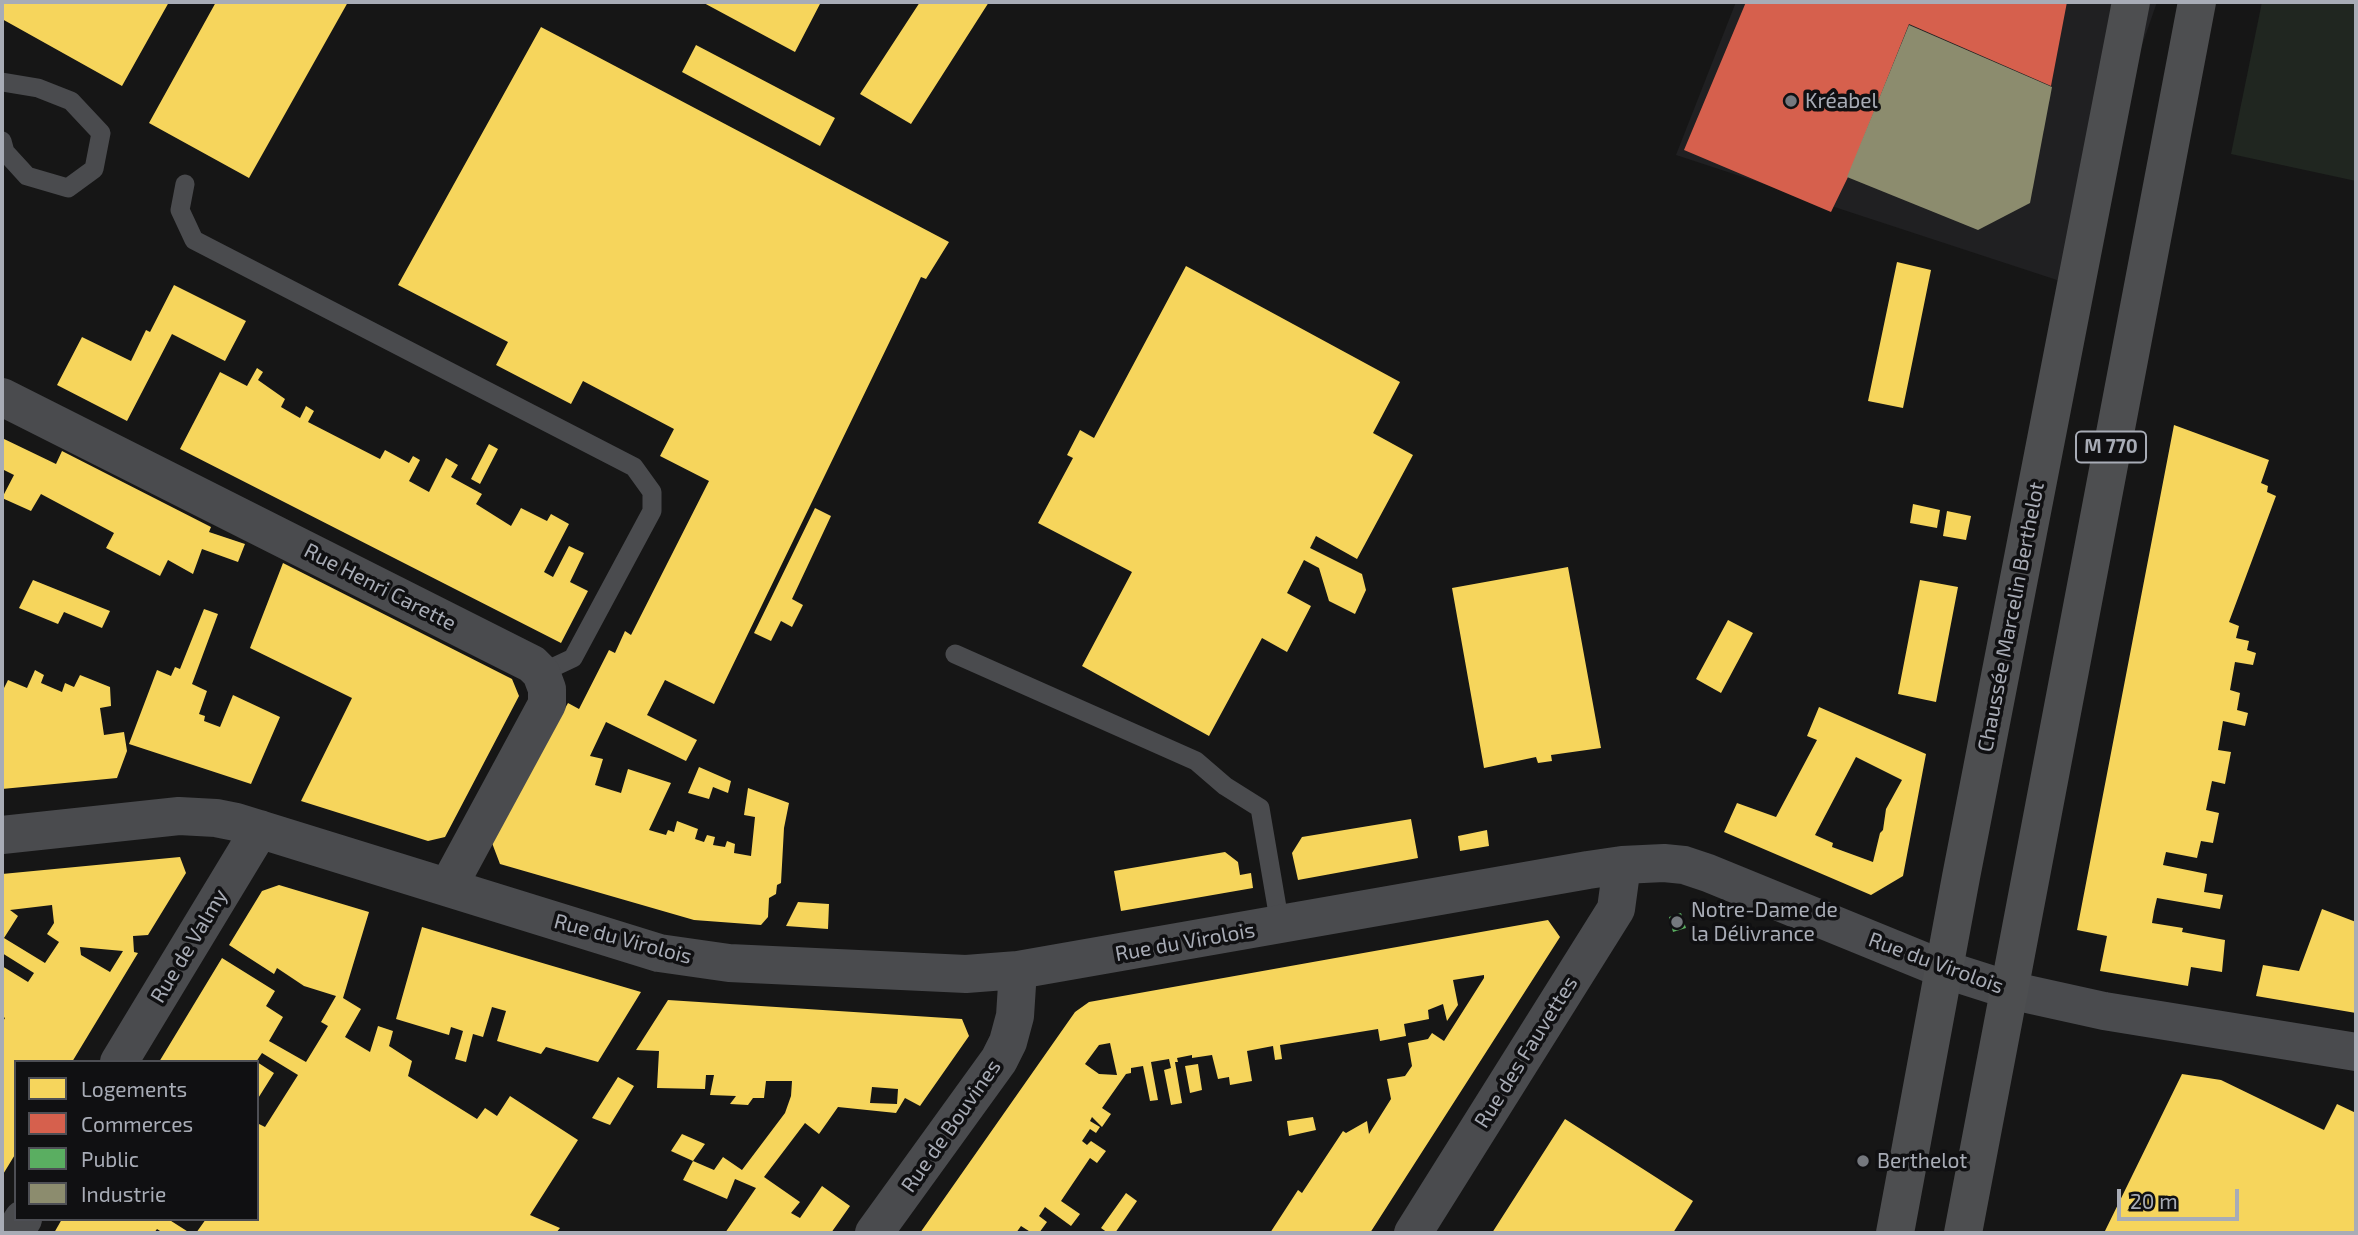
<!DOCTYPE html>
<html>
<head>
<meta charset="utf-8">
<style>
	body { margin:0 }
	#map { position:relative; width:2358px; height:1235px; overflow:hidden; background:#161616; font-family:"Exo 2",sans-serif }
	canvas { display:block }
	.frame { position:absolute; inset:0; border:4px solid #a8acb6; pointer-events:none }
	.legend { position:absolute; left:14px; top:1060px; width:245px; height:161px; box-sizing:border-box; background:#101012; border:2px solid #4d4e54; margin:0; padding:9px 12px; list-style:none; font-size:21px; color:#a8acb6 }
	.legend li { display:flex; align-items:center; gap:14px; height:35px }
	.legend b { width:35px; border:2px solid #4d4e54 }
	.scale { position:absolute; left:2117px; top:1189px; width:122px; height:32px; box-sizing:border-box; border:4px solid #a8acb6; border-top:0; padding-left:9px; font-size:21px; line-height:24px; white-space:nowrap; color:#a8acb6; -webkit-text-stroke:5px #101012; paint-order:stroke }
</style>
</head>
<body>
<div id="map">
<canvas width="2358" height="1235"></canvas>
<div class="frame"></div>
<ul class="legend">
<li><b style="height:19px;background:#f6d55c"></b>Logements</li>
<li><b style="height:19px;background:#d6604d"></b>Commerces</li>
<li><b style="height:19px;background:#5aae61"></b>Public</li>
<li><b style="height:19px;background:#8c8c6e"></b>Industrie</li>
</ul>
<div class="scale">20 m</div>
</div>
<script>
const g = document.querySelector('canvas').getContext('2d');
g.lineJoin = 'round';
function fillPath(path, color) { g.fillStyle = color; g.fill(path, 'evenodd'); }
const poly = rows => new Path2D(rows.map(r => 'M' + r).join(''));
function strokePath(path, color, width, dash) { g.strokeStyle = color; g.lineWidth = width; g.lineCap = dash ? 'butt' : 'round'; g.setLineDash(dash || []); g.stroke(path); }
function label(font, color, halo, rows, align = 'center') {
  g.font = font + ' "Exo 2",sans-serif'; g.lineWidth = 7; g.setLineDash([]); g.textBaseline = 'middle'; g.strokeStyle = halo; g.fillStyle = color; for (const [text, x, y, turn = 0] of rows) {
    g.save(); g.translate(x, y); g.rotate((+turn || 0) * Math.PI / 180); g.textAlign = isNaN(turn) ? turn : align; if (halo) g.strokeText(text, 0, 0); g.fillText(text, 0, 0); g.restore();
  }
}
const built = poly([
	[1736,2,2157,2,2060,281,1676,155]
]);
const green = poly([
	[2262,2,2356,2,2356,181,2231,154]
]);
const homes = poly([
	[2,2,169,2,122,86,2,19],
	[216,2,348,2,249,178,149,123],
	[702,2,821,2,795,52],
	[920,2,989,2,911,124,860,94],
	[541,27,949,242,926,279,921,277,714,704,665,680,647,715,697,740,686,761,606,722,590,756,603,759,595,785,621,793,628,769,671,783,649,830,666,835,668,830,674,832,677,821,698,829,695,839,704,842,707,835,715,837,713,845,725,847,727,841,735,844,734,853,751,856,755,817,744,815,748,788,789,803,784,828,781,883,777,885,776,894,769,898,768,917,761,925,694,920,500,864,492,843,568,703,579,709,609,650,615,653,625,631,631,635,709,481,660,456,674,429,583,381,571,404,496,365,508,342,398,285],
	[696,45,835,118,820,146,682,72],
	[1897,262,1931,270,1903,408,1868,401],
	[1186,266,1400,382,1373,433,1413,455,1357,559,1316,536,1310,548,1362,574,1366,590,1355,614,1329,601,1319,568,1304,560,1287,593,1311,606,1287,652,1262,638,1209,736,1082,666,1132,572,1038,523,1073,458,1067,455,1080,430,1094,438],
	[174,285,246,321,225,361,172,334,127,421,57,385,82,337,131,361,146,330,150,332],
	[257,368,263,372,258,380,285,399,281,407,300,418,306,406,314,411,308,422,380,459,385,450,409,463,413,456,420,460,409,481,429,492,446,458,458,465,451,477,482,494,476,504,511,526,521,508,547,521,551,514,569,524,544,572,553,577,569,546,584,553,570,582,588,591,561,643,180,449,220,372,247,386],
	[2174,425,2269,460,2261,483,2268,486,2267,492,2276,496,2229,622,2239,626,2236,638,2249,641,2247,650,2256,653,2253,665,2235,662,2230,690,2240,693,2237,710,2248,713,2245,726,2223,721,2218,750,2231,752,2225,784,2212,781,2206,810,2219,813,2213,843,2201,841,2197,858,2166,852,2163,865,2207,874,2204,892,2223,895,2220,909,2157,898,2154,911,2152,923,2183,928,2182,932,2225,940,2222,972,2191,967,2188,986,2100,971,2107,936,2077,930],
	[2,438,56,464,62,451,211,527,209,532,245,544,238,562,202,549,193,574,168,560,160,576,106,548,114,533,41,494,31,511,2,498,14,475,2,469],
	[489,444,498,449,480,484,471,479],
	[1913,504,1940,510,1937,528,1910,523],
	[815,508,831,516,792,599,803,605,792,627,781,621,771,641,754,633],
	[1947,511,1971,516,1966,540,1943,536],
	[283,563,512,679,519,696,445,837,428,841,301,801,352,698,250,648],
	[1568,567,1601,748,1551,755,1552,761,1538,763,1536,757,1484,768,1452,588],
	[33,580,110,611,102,628,64,612,58,624,19,608],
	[1920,580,1958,587,1936,702,1898,694],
	[204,609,218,614,192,684,207,691,199,714,205,716,204,721,220,727,233,695,280,717,251,784,129,744,157,670,171,676,175,667,180,669],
	[1728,620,1753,633,1721,693,1696,679],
	[35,670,44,675,41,683,62,692,65,683,74,687,80,675,110,687,111,706,100,708,104,735,124,732,127,751,117,778,2,789,2,692,8,680,27,688],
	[1819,707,1926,754,1903,876,1871,895,1724,832,1737,803,1776,817,1817,740,1807,736],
	[1856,757,1902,780,1886,809,1883,830,1880,833,1873,862,1832,847,1833,843,1815,835],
	[699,767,731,781,728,793,713,787,709,799,688,793],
	[1411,819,1418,858,1298,880,1292,853,1302,837],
	[1487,830,1489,846,1460,851,1458,836],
	[1225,852,1238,862,1240,875,1251,873,1253,888,1121,911,1114,871],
	[180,857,186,873,148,935,133,936,134,952,138,953,72,1062,16,1062,16,1153,2,1176,2,1023,5,1018,2,1016,2,966,28,982,34,973,2,953,2,874],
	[52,905,54,923,47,934,59,942,45,963,4,938,18,916,10,910],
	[80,947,90,948,123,951,110,972,81,955],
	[279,885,369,912,343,998,361,1009,345,1037,370,1052,378,1026,393,1031,389,1046,412,1061,408,1076,477,1119,485,1108,497,1116,510,1096,578,1140,530,1215,560,1228,556,1233,196,1233,206,1219,257,1219,257,1123,265,1127,298,1075,262,1053,256,1062,159,1062,222,958,275,991,266,1006,283,1017,269,1041,306,1062,328,1026,321,1022,336,996,304,986,277,968,274,974,229,945,262,891],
	[798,902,829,904,828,929,786,926],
	[2322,909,2356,922,2356,1013,2256,996,2263,965,2299,971],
	[1548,920,1560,937,1370,1233,1270,1233,1298,1190,1302,1193,1343,1131,1346,1133,1367,1121,1369,1134,1391,1099,1387,1079,1405,1076,1412,1066,1408,1043,1428,1039,1432,1033,1444,1041,1484,978,1484,975,1453,980,1458,1005,1447,1021,1443,1004,1428,1010,1429,1019,1404,1024,1406,1036,1380,1041,1378,1029,1280,1045,1282,1059,1275,1060,1273,1046,1247,1051,1252,1081,1230,1085,1229,1077,1218,1079,1212,1055,1192,1058,1192,1055,1177,1058,1178,1062,1175,1062,1182,1103,1171,1105,1164,1070,1171,1068,1169,1059,1151,1062,1158,1100,1150,1101,1143,1066,1131,1068,1131,1073,1126,1074,1102,1108,1111,1114,1102,1127,1092,1117,1090,1121,1100,1127,1096,1133,1090,1129,1082,1141,1087,1145,1091,1141,1106,1151,1097,1163,1090,1158,1061,1201,1080,1214,1071,1226,1045,1207,1039,1216,1047,1222,1039,1233,1032,1233,1021,1226,1016,1233,920,1233,1075,1012,1089,1002],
	[1110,1043,1117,1075,1099,1074,1085,1064,1099,1045],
	[422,927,522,957,641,992,598,1062,546,1047,541,1054,497,1041,506,1011,492,1007,483,1037,473,1034,466,1062,455,1059,463,1031,451,1027,449,1035,396,1019],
	[668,1000,962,1019,969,1036,920,1106,905,1098,896,1113,838,1107,819,1134,805,1123,764,1177,800,1202,791,1213,800,1218,822,1186,850,1206,831,1233,725,1233,756,1188,735,1179,727,1199,683,1180,693,1161,714,1170,723,1157,742,1170,785,1113,791,1096,792,1081,766,1081,764,1098,753,1098,748,1105,730,1104,736,1096,710,1095,714,1075,706,1075,705,1089,657,1088,659,1051,636,1050],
	[872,1087,898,1089,897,1104,870,1103],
	[257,1062,274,1073,257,1100],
	[1198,1064,1202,1090,1190,1093,1185,1066],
	[2182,1074,2221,1080,2324,1130,2337,1104,2356,1113,2356,1233,2104,1233],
	[618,1077,634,1086,610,1125,592,1118],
	[1313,1117,1316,1130,1289,1136,1287,1121],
	[1565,1119,1693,1201,1673,1233,1492,1233],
	[682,1134,705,1144,693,1161,671,1151],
	[1126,1193,1137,1201,1115,1233,1108,1233,1101,1228],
	[62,1219,168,1219,190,1233,163,1233,157,1229,154,1233,54,1233]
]);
const shops = poly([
	[1746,2,2067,2,2051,86,1909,24,1848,177,1831,212,1684,150]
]);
const public = poly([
	[1681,913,1686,928,1673,932,1669,917]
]);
const industry = poly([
	[1909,25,2052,87,2030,203,1978,230,1847,177]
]);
const lane = poly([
	[2,82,38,88,71,101,101,133,94,169,68,188,27,176,5,152,2,141],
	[185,184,180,210,194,240,634,467,652,492,652,511,573,658,541,673],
	[955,654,1196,761,1225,786,1260,808,1280,925]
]);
const street = poly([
	[2,397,532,664,541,673,547,689,547,704,448,887],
	[2,835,179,816,216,818,236,822,659,953,729,963,966,974,1018,970,1588,870,1622,865,1664,863,1684,865,1708,873,1943,969,2009,990,2104,1011,2356,1052],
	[119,1062,260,829],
	[14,1233,23,1219],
	[874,1233,999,1060,1008,1042,1015,1016,1018,970],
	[1413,1233,1616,909,1622,865]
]);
const primary = poly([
	[1895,1233,1961,877,2131,2],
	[1963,1233,2197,2]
]);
const markers = [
	[1791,101,7,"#75787e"],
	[1677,922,7,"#75787e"],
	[1863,1161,7,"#75787e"]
];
const shields = [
	[2111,447,70]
];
const shieldNames = [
	["M 770",2111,447]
];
const poiNames = [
	["Kréabel",1805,101],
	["Notre-Dame de",1691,910],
	["la Délivrance",1691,934],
	["Berthelot",1877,1161]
];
const streetNames = [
	["Rue Henri Carette",380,587,27],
	["Chaussée Marcelin Berthelot",2011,617,-79],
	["Rue du Virolois",623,939,15],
	["Rue du Virolois",1185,942,-10],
	["Rue de Valmy",189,946,-59],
	["Rue du Virolois",1936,963,20],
	["Rue des Fauvettes",1526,1052,-58],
	["Rue de Bouvines",951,1126,-55]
];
fillPath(built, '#202022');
fillPath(green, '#202620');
fillPath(homes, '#f6d55c');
fillPath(shops, '#d6604d');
fillPath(public, '#5aae61');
fillPath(industry, '#8c8c6e');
strokePath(lane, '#4a4b4e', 19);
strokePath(street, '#4a4b4e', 38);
strokePath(primary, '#4d4e50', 38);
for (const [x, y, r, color] of markers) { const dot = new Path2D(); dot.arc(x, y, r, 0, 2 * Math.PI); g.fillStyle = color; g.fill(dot); strokePath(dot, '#101012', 2.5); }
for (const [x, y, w] of shields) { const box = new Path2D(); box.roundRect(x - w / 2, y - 15.5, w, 31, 5); g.fillStyle = '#101012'; g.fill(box); strokePath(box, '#a8acb6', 2); }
label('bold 19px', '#a8acb6', null, shieldNames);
label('21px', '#a8acb6', '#101012', poiNames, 'left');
label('21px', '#a8acb6', '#101012', streetNames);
</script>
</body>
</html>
